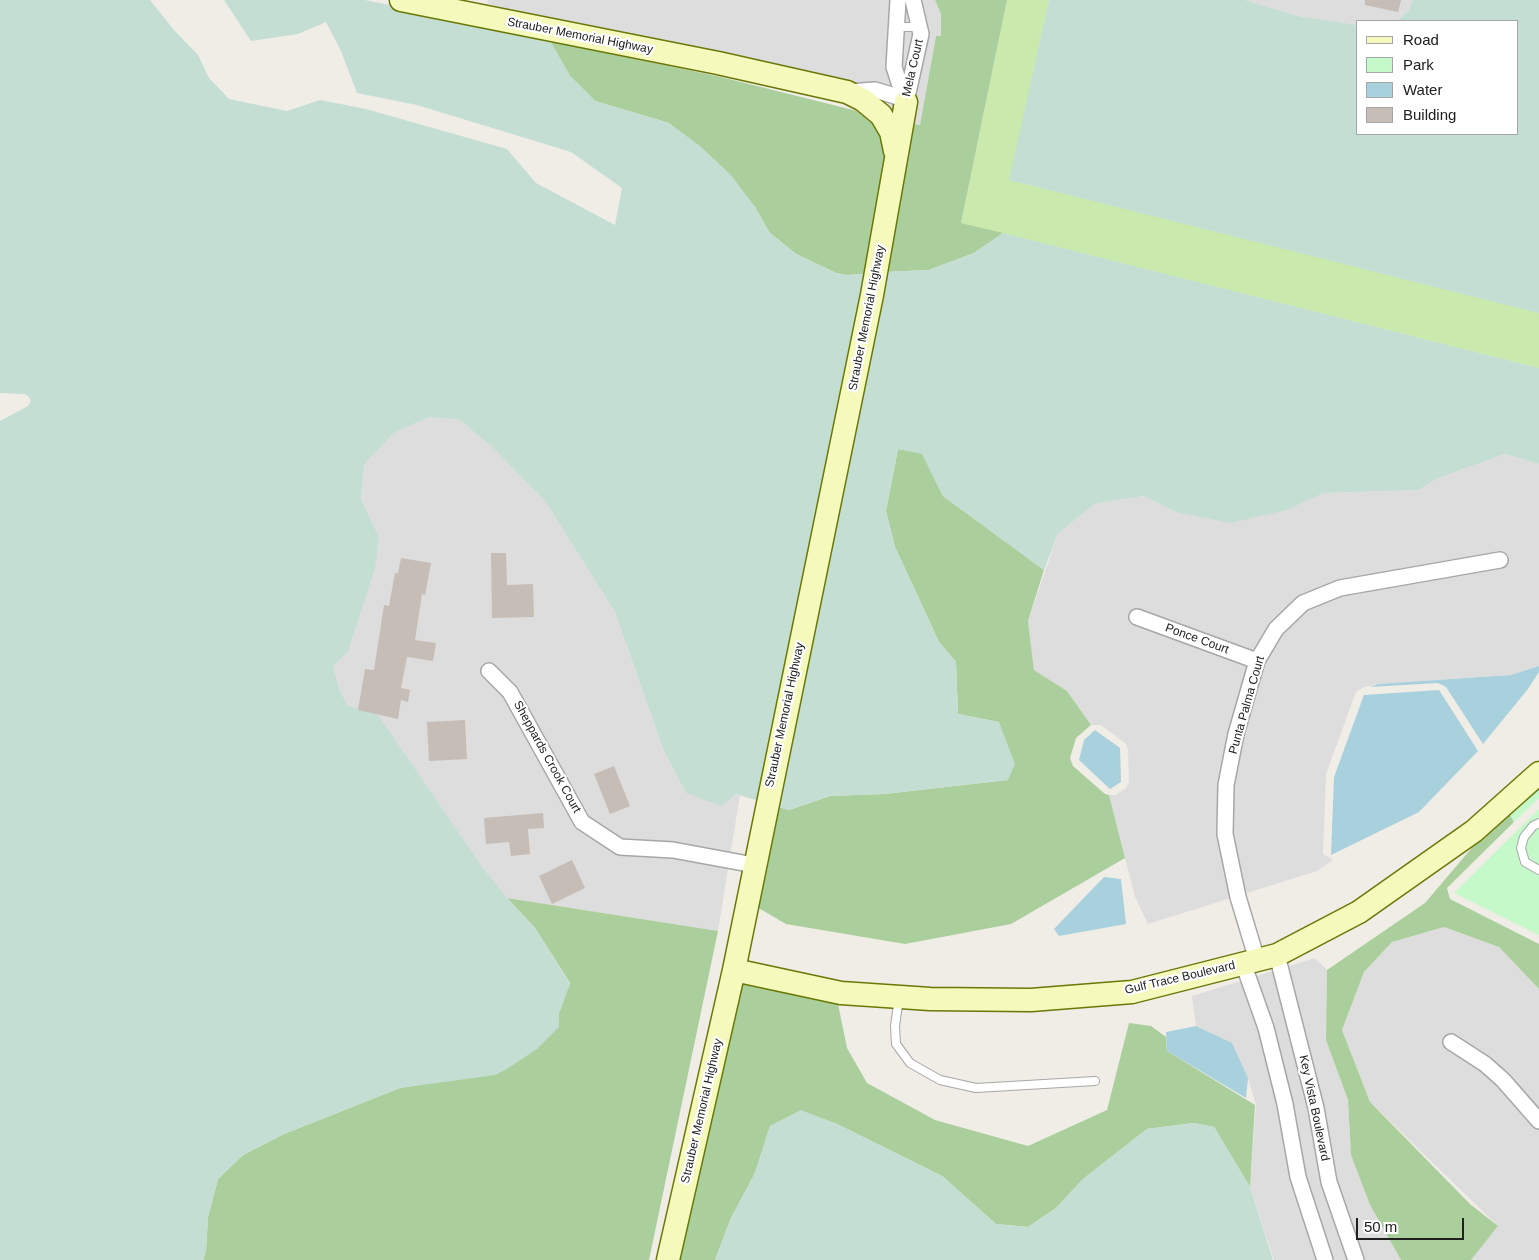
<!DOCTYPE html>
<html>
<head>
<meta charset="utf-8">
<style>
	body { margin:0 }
	#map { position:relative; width:1539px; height:1260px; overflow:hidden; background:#f0ede7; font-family:Helvetica,sans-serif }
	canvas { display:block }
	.legend { position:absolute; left:1356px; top:20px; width:162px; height:115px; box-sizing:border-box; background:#fff; border:1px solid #a6a6a6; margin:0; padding:6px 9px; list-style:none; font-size:15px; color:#202020 }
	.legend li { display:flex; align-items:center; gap:10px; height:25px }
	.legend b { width:25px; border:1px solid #a6a6a6 }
	.scale { position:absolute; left:1356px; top:1218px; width:108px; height:22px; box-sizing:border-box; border:2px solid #202020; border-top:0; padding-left:6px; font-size:15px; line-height:18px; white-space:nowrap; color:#202020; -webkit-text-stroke:4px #fff; paint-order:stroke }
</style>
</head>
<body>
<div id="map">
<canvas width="1539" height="1260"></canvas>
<ul class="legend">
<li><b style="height:6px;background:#f5f9bc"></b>Road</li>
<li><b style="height:14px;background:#c5f9ca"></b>Park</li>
<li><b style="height:14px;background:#a8d0dd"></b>Water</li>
<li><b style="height:14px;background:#c5bdb6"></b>Building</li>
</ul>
<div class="scale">50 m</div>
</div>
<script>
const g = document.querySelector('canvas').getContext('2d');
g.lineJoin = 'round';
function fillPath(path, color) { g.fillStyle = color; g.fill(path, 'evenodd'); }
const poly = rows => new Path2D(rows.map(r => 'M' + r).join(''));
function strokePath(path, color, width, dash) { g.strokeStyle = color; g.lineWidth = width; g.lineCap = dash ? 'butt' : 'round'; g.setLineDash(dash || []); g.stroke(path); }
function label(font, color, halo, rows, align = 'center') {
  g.font = font + ' Helvetica,sans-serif'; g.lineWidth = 4.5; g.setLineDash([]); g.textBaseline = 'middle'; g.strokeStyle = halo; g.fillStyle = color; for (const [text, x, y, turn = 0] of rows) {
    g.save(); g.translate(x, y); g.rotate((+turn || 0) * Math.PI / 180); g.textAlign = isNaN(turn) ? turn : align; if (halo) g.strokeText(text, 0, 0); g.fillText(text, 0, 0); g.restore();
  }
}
const residential = poly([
	[488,0,935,0,941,14,941,37,936,36,920,125,897,120,887,110,527,18,487,3],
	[1245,0,1412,0,1409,10,1397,21,1358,21,1358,25,1298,16],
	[429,417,460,420,492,447,545,501,615,612,663,749,686,793,740,795,718,931,507,898,483,868,378,716,348,707,340,691,333,666,348,652,376,565,379,537,361,499,364,465,394,433],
	[1505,454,1539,464,1539,666,1511,675,1378,684,1364,687,1356,692,1326,774,1323,854,1333,860,1317,871,1148,924,1135,897,1109,795,1116,795,1126,788,1129,782,1128,749,1125,743,1101,725,1091,725,1067,691,1034,670,1028,621,1058,534,1094,504,1144,496,1176,512,1287,510,1324,493,1419,490,1436,479],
	[1444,927,1499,947,1539,989,1539,1260,1471,1260,1498,1226,1370,1102,1342,1030,1364,972,1392,942],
	[1315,958,1327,970,1326,1040,1348,1100,1351,1155,1370,1205,1401,1260,1274,1260,1250,1187,1256,1105,1248,1078,1231,1043,1196,1026,1192,996]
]);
const grass = poly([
	[1007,0,1049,0,1010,180,1539,310,1539,368,961,223]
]);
const forest = poly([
	[935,0,1007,0,961,223,1003,233,974,253,929,270,885,272,913,124,920,125,936,36,941,36,941,14],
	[550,41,721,77,869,114,886,143,887,168,867,274,847,275,836,273,796,254,769,232,755,207,669,123,595,101,570,76],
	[898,449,922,453,943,496,1044,570,1028,621,1034,670,1067,691,1091,725,1076,738,1070,758,1073,766,1105,794,1109,795,1125,858,1011,924,905,944,786,924,755,906,775,806,789,810,830,796,884,794,1008,780,999,722,958,714,956,662,939,642,895,547,886,511],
	[1508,811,1514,822,1447,888,1450,899,1539,944,1539,989,1499,947,1444,927,1392,942,1364,972,1342,1030,1370,1102,1470,1204,1498,1226,1471,1260,1401,1260,1370,1205,1351,1155,1348,1100,1326,1040,1327,970,1425,903,1487,830],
	[507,898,718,931,649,1260,203,1260,206,1251,208,1217,218,1179,243,1155,284,1134,400,1088,447,1080,559,1013,570,983,535,928],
	[740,979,837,999,847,1048,867,1083,935,1120,1028,1146,1107,1110,1129,1023,1151,1026,1166,1037,1167,1051,1255,1105,1250,1187,1214,1127,1194,1123,1147,1129,1083,1179,1056,1208,1028,1227,996,1224,942,1176,837,1124,801,1111,770,1126,755,1173,731,1218,715,1260,677,1260]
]);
const wetland = poly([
	[0,0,150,0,174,30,198,55,209,78,229,99,287,111,320,100,366,109,507,149,536,183,615,225,622,188,571,152,417,105,357,93,341,51,326,22,298,34,251,41,224,0,365,0,548,37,570,76,595,101,669,123,700,146,731,175,755,207,769,232,796,254,836,273,847,275,867,274,759,801,736,794,721,806,686,793,663,749,615,612,545,501,492,447,460,420,429,417,394,433,364,465,361,499,379,537,376,565,348,652,333,666,340,691,348,706,378,715,483,868,514,906,535,928,570,984,559,1013,559,1027,537,1049,507,1069,495,1075,400,1088,284,1134,243,1155,218,1179,208,1217,206,1251,203,1260,0,1260,0,421,28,406,31,401,28,396,24,394,0,393],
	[1049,0,1245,0,1298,16,1358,25,1358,134,1518,134,1518,21,1397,21,1409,10,1412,0,1539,0,1539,313,1009,180],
	[1003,233,1539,368,1539,464,1505,454,1436,479,1419,490,1324,493,1287,510,1230,523,1176,512,1144,496,1094,504,1058,534,1044,570,943,496,922,454,898,449,886,511,895,547,939,642,956,662,958,714,999,722,1015,764,1008,780,884,794,830,796,789,810,775,806,885,272,929,270,974,253],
	[801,1110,837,1124,942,1176,996,1224,1028,1227,1056,1208,1083,1179,1147,1129,1194,1123,1214,1127,1250,1187,1273,1260,715,1260,731,1218,755,1173,770,1126]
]);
const park = poly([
	[1539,784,1539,798,1514,822,1508,811],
	[1539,809,1539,935,1454,893]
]);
const water = poly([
	[1539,666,1539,672,1528,689,1483,744,1446,687,1438,683,1370,687,1378,684,1511,675],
	[1439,690,1478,751,1419,812,1331,855,1334,777,1364,695],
	[1095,730,1120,748,1121,782,1110,789,1079,760,1084,740],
	[1104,877,1121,879,1126,924,1059,936,1054,929],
	[1196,1026,1232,1043,1248,1078,1246,1098,1167,1051,1166,1032]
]);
const building = poly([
	[1365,0,1401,0,1398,12,1365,5],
	[491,553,506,553,507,585,533,584,534,617,492,618],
	[401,558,431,563,425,595,422,594,415,640,436,643,433,661,407,657,401,688,410,690,408,702,401,700,398,719,358,710,365,669,374,670,384,605,389,606,395,573,398,573],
	[465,720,467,759,429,761,427,722],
	[614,766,630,806,610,814,594,774],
	[543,813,544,828,528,829,530,854,511,856,509,842,486,844,484,818],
	[572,860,585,888,552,904,539,876]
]);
const lane = poly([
	[897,27,920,27],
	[1539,823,1533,826,1524,837,1521,848,1525,862,1539,870],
	[899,998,895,1026,896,1044,910,1063,940,1080,976,1088,1095,1081]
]);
const street = poly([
	[898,0,894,67,905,101],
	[848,92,875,90,895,96,906,102],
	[906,102,921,34,913,0],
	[1137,617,1257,661],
	[489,671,510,692,582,822,620,847,673,850,754,865],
	[1277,955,1316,1108,1329,1182,1356,1260],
	[1257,960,1238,897,1225,834,1226,785,1236,734,1257,661,1276,629,1303,603,1340,588,1500,560],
	[1243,963,1266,1028,1285,1104,1298,1177,1325,1260],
	[1451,1042,1485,1064,1503,1080,1539,1121]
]);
const secondary = poly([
	[401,0,718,63,847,92,863,100,881,115,891,132,895,151],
	[734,970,841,993,930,999,1031,1000,1132,992,1277,955,1359,912,1474,831,1539,773],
	[668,1260,734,970,872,295,906,102]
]);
const streetNames = [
	["Strauber Memorial Highway",580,36,11],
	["Mela Court",913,68,-77],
	["Strauber Memorial Highway",867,318,-79],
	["Ponce Court",1197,639,20],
	["Punta Palma Court",1247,705,-74],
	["Strauber Memorial Highway",785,715,-78],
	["Sheppards Crook Court",547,757,61],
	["Gulf Trace Boulevard",1180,978,-13],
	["Key Vista Boulevard",1314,1108,78],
	["Strauber Memorial Highway",702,1111,-77]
];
fillPath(residential, '#dedddd');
fillPath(grass, '#caeaad');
fillPath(forest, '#aacf9c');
fillPath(wetland, '#c4ded3');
fillPath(park, '#c5f9ca');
fillPath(water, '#a8d0dd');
fillPath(building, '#c5bdb6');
strokePath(lane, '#a7a7a7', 10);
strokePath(street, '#a7a7a7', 18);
strokePath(secondary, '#697806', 25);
strokePath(lane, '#fff', 8);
strokePath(street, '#fff', 15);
strokePath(secondary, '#f5f9bc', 22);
label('12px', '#202020', '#fff', streetNames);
</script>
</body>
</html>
